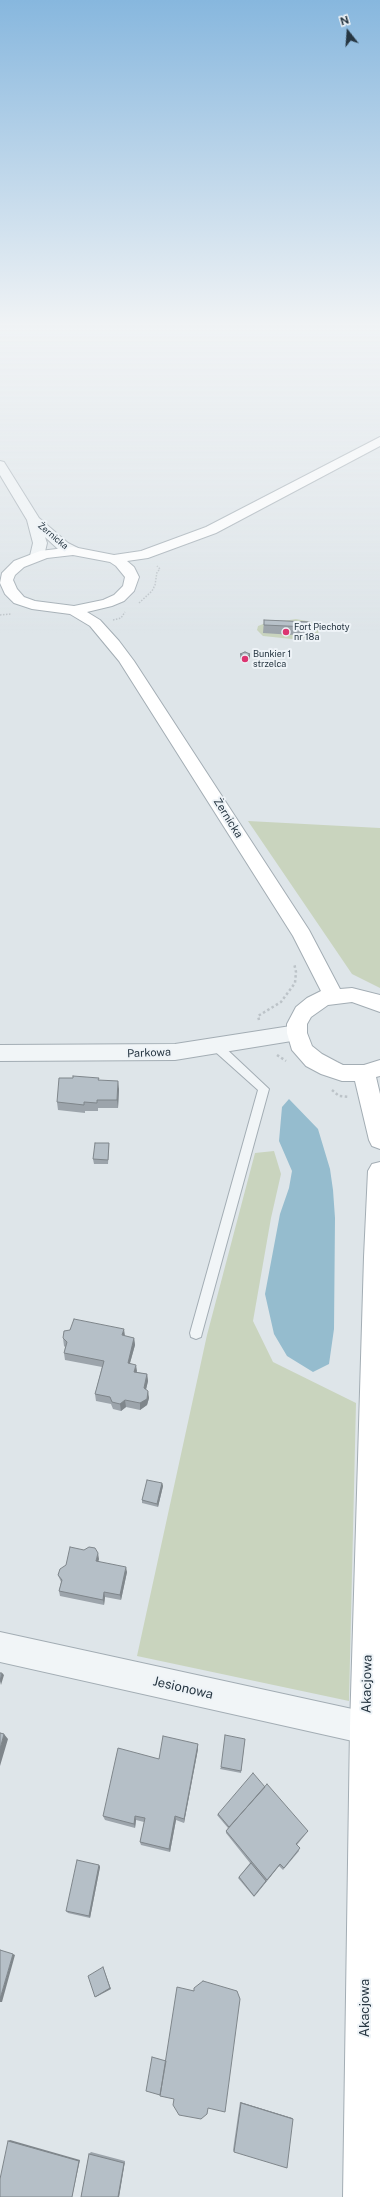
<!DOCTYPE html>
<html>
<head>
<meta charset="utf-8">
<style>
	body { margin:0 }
	#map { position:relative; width:380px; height:2197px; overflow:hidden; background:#dee5e9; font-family:"Public Sans",sans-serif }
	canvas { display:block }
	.north { position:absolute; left:328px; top:12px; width:40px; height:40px; -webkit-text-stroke:3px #eef3f7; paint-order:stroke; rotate:343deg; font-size:11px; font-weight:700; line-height:16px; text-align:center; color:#263642 }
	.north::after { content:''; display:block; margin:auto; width:14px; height:18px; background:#263642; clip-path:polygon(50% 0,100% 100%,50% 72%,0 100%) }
</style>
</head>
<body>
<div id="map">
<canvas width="380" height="2197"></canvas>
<div class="north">N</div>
</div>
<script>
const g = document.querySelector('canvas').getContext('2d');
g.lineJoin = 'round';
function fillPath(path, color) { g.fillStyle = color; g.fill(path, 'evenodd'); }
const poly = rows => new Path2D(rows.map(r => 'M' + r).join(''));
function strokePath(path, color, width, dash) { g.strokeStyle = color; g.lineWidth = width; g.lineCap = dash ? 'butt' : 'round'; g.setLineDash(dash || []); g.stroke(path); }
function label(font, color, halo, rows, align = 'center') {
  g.font = font + ' "Public Sans",sans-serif'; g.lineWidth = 4; g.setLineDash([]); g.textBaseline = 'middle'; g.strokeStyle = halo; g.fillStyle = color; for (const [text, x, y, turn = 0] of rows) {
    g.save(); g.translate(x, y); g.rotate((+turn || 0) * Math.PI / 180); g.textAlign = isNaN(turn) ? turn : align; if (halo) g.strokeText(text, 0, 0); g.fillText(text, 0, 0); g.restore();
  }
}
const green = poly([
	[296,619,317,623,319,627,318,636,292,639,263,636,257,630,258,626,263,624],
	[248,821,380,828,380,988,352,974],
	[274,1151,281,1174,271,1218,253,1321,273,1362,356,1403,349,1701,137,1656,207,1335,255,1153]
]);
const water = poly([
	[289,1099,318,1129,330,1169,333,1190,335,1218,334,1329,329,1364,313,1372,287,1356,274,1334,265,1294,280,1214,289,1188,292,1171,279,1141,282,1107]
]);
const pathFar1 = poly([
	[139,603,152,591,155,585,157,572,160,569,157,566],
	[0,615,11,614],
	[113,620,121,618,125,612]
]);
const path = poly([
	[259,1020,258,1016,281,1002,295,983,296,972,294,963],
	[277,1055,286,1061],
	[332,1090,339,1096,349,1097]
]);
const lane = poly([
	[215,1041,219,1042,269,1089,202,1333,201,1337,196,1339,191,1337,190,1333,258,1090,211,1048,210,1045,215,1041]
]);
const street = poly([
	[0,461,4,462,39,518,68,543,78,548,80,551,78,554,68,554,58,549,45,537,47,543,44,556,37,560,32,559,30,556,33,543,27,520,0,475,0,461],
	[297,1025,304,1027,307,1033,304,1039,175,1060,0,1061,0,1045,175,1044,297,1025],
	[0,1632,366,1712,377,1717,380,1724,380,1732,377,1739,366,1744,0,1662,0,1632]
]);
const secondary = poly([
	[380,437,380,446,216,533,148,558,127,561,134,567,139,577,134,591,124,601,112,606,87,612,100,620,119,641,134,661,309,930,340,989,352,988,380,995,380,1012,352,1002,328,1005,311,1017,307,1024,307,1033,312,1046,322,1054,337,1062,343,1065,364,1065,380,1060,380,1076,376,1077,380,1094,380,1149,372,1146,369,1140,355,1081,342,1081,321,1074,306,1066,292,1050,287,1033,287,1024,296,1007,307,998,321,991,293,936,119,661,90,626,70,614,32,609,14,603,5,594,0,583,2,573,14,561,40,551,73,547,114,555,141,551,206,527,380,437],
	[73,555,110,562,116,566,125,577,123,586,114,595,103,600,74,606,35,601,24,597,17,589,13,580,15,575,24,567,47,558,73,555],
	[380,1162,380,2197,343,2197,350,1728,364,1257,368,1171,372,1164,380,1162]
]);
const wall = poly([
	[264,620,310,622,309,636,263,633],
	[240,654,250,654,250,659,245,661,240,659],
	[99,1080,119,1089,118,1108,98,1108,98,1111,85,1111,85,1113,58,1110,57,1102],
	[109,1143,109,1147,108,1164,94,1164,93,1159],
	[125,1336,134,1338,135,1345,130,1363,136,1372,147,1374,148,1381,146,1389,149,1398,147,1405,140,1410,126,1407,121,1411,113,1409,111,1404,96,1401,95,1394,102,1367,65,1360,64,1353,65,1347,64,1346,63,1338],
	[162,1483,163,1486,158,1507,142,1503,142,1500],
	[99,1559,98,1561,127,1572,121,1600,105,1597,104,1605,60,1596,59,1591,61,1582,58,1575,66,1565],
	[245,1739,241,1773,220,1769,221,1767],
	[198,1744,198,1749,184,1823,176,1820,170,1852,141,1845,140,1842,144,1822,136,1820,135,1828,105,1820,103,1816,159,1759],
	[265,1787,308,1831,297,1845,299,1851,283,1870,279,1866,254,1897,238,1878,250,1863,226,1833,226,1831,228,1828,217,1815,218,1814],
	[99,1865,100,1867,90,1918,68,1913,66,1911],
	[240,2102,292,2118,293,2119,234,2152,233,2150],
	[91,2152,125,2161,119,2197,81,2197,89,2154]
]);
const shadedWall = poly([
	[250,654,250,659,245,661,246,657],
	[118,1081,119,1089,118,1108,117,1100],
	[124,1329,125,1336,122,1335],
	[134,1338,135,1345,128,1370,128,1363],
	[136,1365,137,1371,135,1379,134,1372],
	[147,1374,148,1381,145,1394,144,1388],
	[148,1391,149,1398,147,1405,140,1410,140,1403],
	[125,1400,126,1407,121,1411,120,1404],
	[162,1483,163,1486,158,1507,157,1504],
	[98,1553,99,1559,97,1566,96,1561],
	[126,1567,127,1572,121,1600,120,1595],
	[104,1592,105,1597,104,1605,103,1600],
	[2,1673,4,1675,1,1685,0,1681],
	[4,1734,8,1739,0,1766,0,1749],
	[198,1744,198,1749,184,1823,184,1819],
	[135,1816,136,1820,135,1828,134,1824],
	[175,1816,176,1820,170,1852,169,1849],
	[280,1864,279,1866,254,1897,267,1880],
	[99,1865,100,1867,90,1918,89,1916],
	[13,1954,15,1955,2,2002,0,2002,0,1999],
	[103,1967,111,1989,96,1997,95,1997],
	[240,2102,292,2118,293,2119,241,2103],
	[10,2140,80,2160,72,2197,8,2141],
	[125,2161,119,2197,118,2197,124,2163]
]);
const building = poly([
	[264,620,310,622,309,627,264,625,264,620],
	[245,652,250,654,246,657,240,654,245,652],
	[73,1076,99,1078,98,1080,118,1081,117,1100,97,1100,97,1103,84,1102,84,1105,57,1102,59,1078,73,1078,73,1076],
	[95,1143,109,1143,108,1160,93,1159,95,1143],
	[74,1319,124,1329,122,1335,134,1338,128,1363,136,1365,134,1372,147,1374,144,1388,148,1391,147,1399,140,1403,125,1400,120,1404,112,1402,110,1397,95,1394,104,1361,64,1353,67,1342,63,1338,64,1331,70,1330,74,1319],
	[147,1480,162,1483,157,1504,142,1500,147,1480],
	[70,1547,84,1550,89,1547,95,1548,98,1553,96,1561,126,1567,120,1595,104,1592,103,1600,59,1591,62,1580,58,1575,60,1569,66,1565,70,1547],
	[0,1673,2,1673,0,1681,0,1673],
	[0,1733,4,1734,0,1749,0,1733],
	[225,1735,245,1739,241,1771,221,1767,225,1735],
	[163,1736,198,1744,184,1819,175,1816,169,1849,140,1842,145,1818,135,1816,134,1824,103,1816,118,1748,159,1759,163,1736],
	[253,1773,265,1787,229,1827,218,1814,253,1773],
	[267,1784,308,1831,296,1844,300,1848,284,1868,280,1864,267,1880,226,1831,267,1784],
	[77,1860,99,1865,89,1916,66,1911,77,1860],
	[251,1863,266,1881,254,1896,239,1877,251,1863],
	[0,1950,13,1954,0,1999,0,1950],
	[103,1967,110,1988,95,1997,88,1976,103,1967],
	[203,1981,237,1991,240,1999,225,2112,208,2108,207,2114,201,2119,179,2115,173,2105,174,2099,160,2096,177,1987,194,1991,194,1988,203,1981],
	[152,2057,166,2061,160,2095,146,2091,152,2057],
	[241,2103,293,2119,287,2168,234,2152,241,2103],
	[8,2141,79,2161,72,2197,0,2197,0,2179,8,2141],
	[89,2154,124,2163,118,2197,81,2197,89,2154]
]);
const markers = [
	[286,632,4,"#dc3571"],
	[245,659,4,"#dc3571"]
];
const farStreetnames = [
	["Żernicka",53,536,40]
];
const farPoinames = [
	["Fort Piechoty",294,627],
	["nr 18a",294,637],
	["Bunkier 1",253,654],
	["strzelca",253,664]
];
const streetNames = [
	["Żernicka",228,818,58],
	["Parkowa",149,1053,-2]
];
const nearStreetnames = [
	["Akacjowa",367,1684,-89],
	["Jesionowa",183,1688,13],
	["Akacjowa",365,2008,-90]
];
fillPath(green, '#c9d4be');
fillPath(water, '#95bcce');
strokePath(lane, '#a3adb4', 2);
strokePath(street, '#a3adb4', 2);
strokePath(secondary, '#a3adb4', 2);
strokePath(pathFar1, '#bcc3c8', 1.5, [1.5, 1.5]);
strokePath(path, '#bcc3c8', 2.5, [2.5, 2.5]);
fillPath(lane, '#f1f5f7');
fillPath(street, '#f1f5f7');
fillPath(secondary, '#fff');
fillPath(wall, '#9ca4ab');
fillPath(shadedWall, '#7f868b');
fillPath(building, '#b5bfc7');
strokePath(building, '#7f868b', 1);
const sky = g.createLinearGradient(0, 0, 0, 635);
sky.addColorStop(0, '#87b7de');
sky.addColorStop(0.51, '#f0f3f5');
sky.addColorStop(1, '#f0f3f500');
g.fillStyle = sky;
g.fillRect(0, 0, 380, 635);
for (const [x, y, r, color] of markers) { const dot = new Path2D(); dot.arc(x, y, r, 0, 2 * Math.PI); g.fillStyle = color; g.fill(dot); strokePath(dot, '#eef3f7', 1.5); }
label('9px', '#263642', '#eef3f7', farStreetnames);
label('9px', '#263642', '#eef3f7', farPoinames, 'left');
label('11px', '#263642', '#eef3f7', streetNames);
label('13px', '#263642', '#eef3f7', nearStreetnames);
</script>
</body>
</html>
